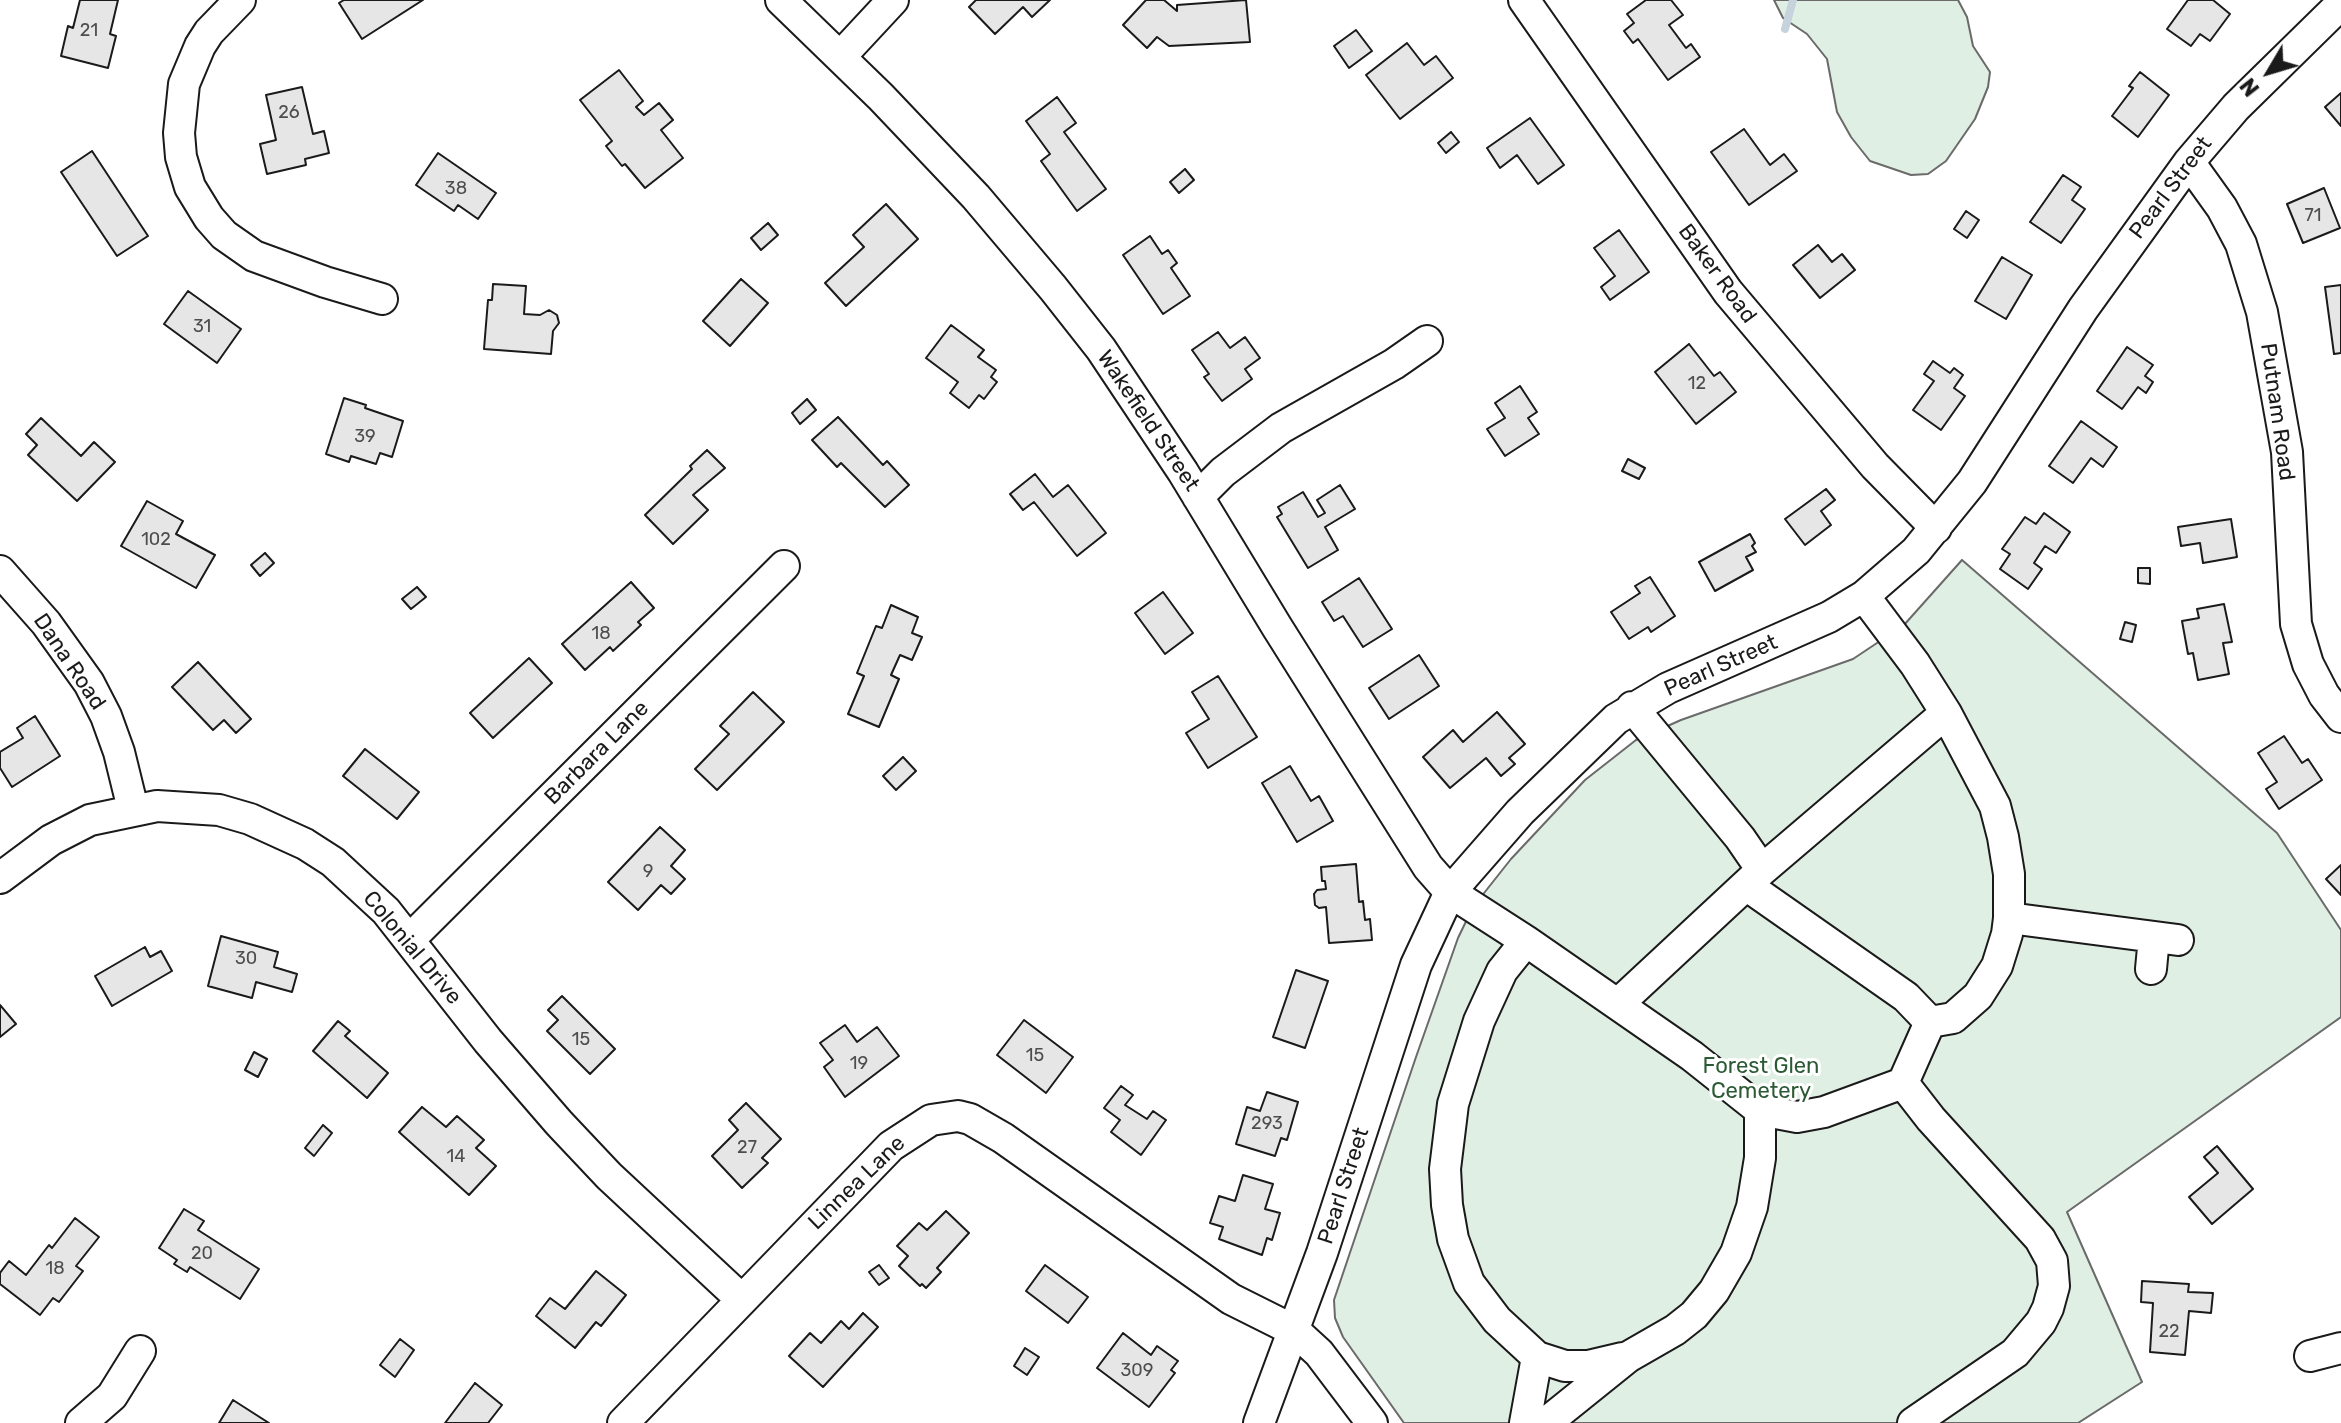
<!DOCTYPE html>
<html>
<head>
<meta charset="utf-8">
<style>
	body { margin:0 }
	#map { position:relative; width:2341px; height:1423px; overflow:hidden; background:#fff; font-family:Rubik,sans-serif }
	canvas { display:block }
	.north { position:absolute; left:2229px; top:32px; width:80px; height:80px; -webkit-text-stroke:6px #fff; paint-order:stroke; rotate:232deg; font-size:22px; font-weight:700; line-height:32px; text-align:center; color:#1a1a1a }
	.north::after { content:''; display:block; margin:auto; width:28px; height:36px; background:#1a1a1a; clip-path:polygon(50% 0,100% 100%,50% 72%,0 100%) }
</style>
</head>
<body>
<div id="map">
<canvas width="2341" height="1423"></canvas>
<div class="north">N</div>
</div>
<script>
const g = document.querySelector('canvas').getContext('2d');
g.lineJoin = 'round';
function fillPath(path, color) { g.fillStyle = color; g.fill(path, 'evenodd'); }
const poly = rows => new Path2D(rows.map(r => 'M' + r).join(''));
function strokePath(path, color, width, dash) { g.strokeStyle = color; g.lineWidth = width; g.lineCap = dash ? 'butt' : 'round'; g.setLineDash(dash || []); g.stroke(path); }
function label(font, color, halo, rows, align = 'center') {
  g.font = font + ' Rubik,sans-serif'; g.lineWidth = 6; g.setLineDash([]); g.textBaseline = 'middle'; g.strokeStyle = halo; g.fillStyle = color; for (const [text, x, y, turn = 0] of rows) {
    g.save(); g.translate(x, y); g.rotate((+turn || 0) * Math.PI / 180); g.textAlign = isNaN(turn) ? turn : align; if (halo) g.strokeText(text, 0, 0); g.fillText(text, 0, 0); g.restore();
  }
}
const green = poly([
	[1774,0,1958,0,1967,17,1973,46,1990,72,1988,87,1975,119,1946,161,1928,174,1911,175,1870,161,1851,137,1837,112,1827,59,1807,34,1783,18,1774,0],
	[1962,560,2277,833,2341,930,2341,1017,2067,1212,2142,1382,2078,1423,1404,1423,1343,1337,1335,1318,1334,1300,1416,1057,1458,938,1473,907,1511,859,1585,780,1636,740,1681,720,1853,659,1904,625,1962,560]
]);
const stream = poly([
	[1785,29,1793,0]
]);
const building = poly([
	[80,0,118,0,110,34,116,36,108,68,61,56,68,26,73,28,80,0],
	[344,0,423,0,362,39,339,3,344,0],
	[976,0,1050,0,1032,17,1023,7,995,34,969,7,976,0],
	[1146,0,1164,0,1177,11,1177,5,1246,0,1250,42,1169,46,1157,37,1147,48,1123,25,1146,0],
	[1646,0,1671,0,1683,15,1669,25,1686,48,1691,44,1700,57,1668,80,1638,39,1633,43,1624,31,1634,23,1627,14,1646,0],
	[2188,0,2213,0,2230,14,2210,41,2200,34,2191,46,2167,29,2188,0],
	[1356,30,1372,51,1349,68,1334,46,1356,30],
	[1407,43,1424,65,1436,56,1453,78,1400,119,1366,75,1407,43],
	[619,70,643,101,636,107,644,115,659,103,673,120,661,130,683,158,645,188,625,164,622,166,606,146,612,141,580,100,619,70],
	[2140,72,2169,95,2138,137,2112,116,2133,88,2129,86,2140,72],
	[302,87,313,134,324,131,329,153,305,159,306,165,267,174,260,144,276,140,266,95,302,87],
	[2341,93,2341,126,2325,107,2341,93],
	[1057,97,1076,123,1064,132,1106,189,1077,211,1041,161,1050,154,1026,121,1057,97],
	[1530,118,1564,165,1538,184,1517,155,1500,168,1487,148,1530,118],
	[1744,129,1770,165,1784,154,1797,171,1749,205,1711,152,1744,129],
	[1451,132,1459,142,1446,153,1438,143,1451,132],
	[92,151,148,236,117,256,61,172,92,151],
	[438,153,496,193,478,219,458,205,454,211,416,185,438,153],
	[1185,169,1194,180,1179,193,1170,182,1185,169],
	[2063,175,2081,187,2072,200,2085,209,2061,243,2030,222,2063,175],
	[2324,188,2340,228,2303,243,2287,204,2324,188],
	[886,204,918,239,846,306,825,283,864,247,853,235,886,204],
	[1966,211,1979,220,1967,238,1954,229,1966,211],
	[768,223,778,235,761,250,751,238,768,223],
	[1619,230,1649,272,1610,300,1601,287,1615,276,1594,248,1619,230],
	[1150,236,1162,254,1168,250,1177,263,1171,268,1190,296,1163,314,1123,255,1150,236],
	[1818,245,1832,262,1842,254,1855,270,1820,298,1793,265,1818,245],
	[2002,257,2032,275,2006,319,1975,301,2002,257],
	[741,279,768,303,730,346,703,321,741,279],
	[493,284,526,286,524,314,540,315,549,310,557,315,559,323,553,331,551,354,484,349,488,300,492,300,493,284],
	[2341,285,2341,353,2334,354,2325,287,2341,285],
	[188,291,241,329,217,363,164,324,188,291],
	[951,325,984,350,978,357,996,370,991,377,997,382,984,399,979,395,969,408,950,393,958,382,926,358,951,325],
	[1218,332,1230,348,1245,337,1260,358,1245,369,1252,379,1222,401,1204,377,1209,374,1192,350,1218,332],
	[1689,344,1714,376,1720,372,1736,392,1696,424,1655,372,1689,344],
	[2127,347,2153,365,2145,376,2153,382,2146,393,2138,387,2122,409,2097,391,2127,347],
	[1933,361,1950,373,1954,368,1963,375,1954,388,1965,396,1941,430,1913,410,1934,381,1924,374,1933,361],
	[1520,386,1537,412,1528,418,1539,434,1505,456,1487,429,1505,418,1495,403,1520,386],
	[344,398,366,405,365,408,403,421,392,457,380,453,376,464,351,456,349,462,326,454,344,398],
	[807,399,816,410,800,424,792,413,807,399],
	[838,417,883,465,887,461,909,485,885,507,841,463,837,467,812,440,838,417],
	[41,418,81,456,94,442,115,462,77,501,28,455,37,445,26,434,41,418],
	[2081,421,2117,447,2103,467,2091,458,2073,483,2049,466,2081,421],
	[707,450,725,468,693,495,708,510,673,544,645,515,692,469,690,466,707,450],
	[1628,459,1645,468,1639,479,1622,471,1628,459],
	[1035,474,1053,497,1068,485,1106,533,1077,556,1034,502,1023,510,1010,494,1035,474],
	[1340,485,1355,509,1325,527,1338,550,1308,568,1277,517,1282,514,1278,507,1303,492,1318,517,1325,513,1317,500,1340,485],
	[1826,489,1835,500,1821,511,1831,525,1805,545,1785,519,1826,489],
	[147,501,183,521,176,534,215,555,196,588,121,546,147,501],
	[2044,513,2070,532,2056,553,2045,546,2034,563,2042,569,2028,589,2000,569,2010,554,2002,549,2025,517,2036,524,2044,513],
	[2231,519,2237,557,2203,563,2200,543,2181,546,2178,527,2231,519],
	[1750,534,1755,543,1752,546,1756,552,1746,557,1753,570,1715,591,1699,562,1750,534],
	[265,553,274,563,260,576,251,565,265,553],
	[2138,568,2150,568,2150,584,2138,583,2138,568],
	[1650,577,1675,616,1651,632,1648,627,1629,639,1611,612,1640,593,1635,586,1650,577],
	[1359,578,1392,629,1363,647,1343,616,1334,621,1322,602,1359,578],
	[631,582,654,608,638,622,641,625,613,651,610,647,585,670,562,644,631,582],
	[417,587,426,597,411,609,402,599,417,587],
	[1163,592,1193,633,1165,654,1135,613,1163,592],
	[2224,604,2232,642,2223,643,2229,674,2198,680,2193,653,2188,654,2182,621,2199,618,2197,609,2224,604],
	[891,605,918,617,912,633,922,637,912,660,900,655,891,675,899,679,879,727,848,714,864,676,857,673,876,626,882,628,891,605],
	[2125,622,2136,625,2132,642,2120,639,2125,622],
	[1419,655,1439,686,1389,719,1369,688,1419,655],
	[529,658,552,683,493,738,470,713,529,658],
	[198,662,251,719,236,733,224,720,213,730,172,687,198,662],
	[1218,676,1257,737,1208,768,1186,733,1209,719,1192,692,1218,676],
	[753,692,784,722,717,790,695,769,729,734,720,726,753,692],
	[1497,712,1525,744,1509,758,1515,764,1501,776,1486,758,1450,788,1423,757,1453,730,1463,742,1497,712],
	[35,716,60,756,12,787,0,768,0,752,23,738,17,728,35,716],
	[2284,736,2302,763,2308,759,2322,780,2279,809,2266,789,2277,782,2258,753,2284,736],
	[365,749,419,792,397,819,343,776,365,749],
	[903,757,916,771,896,790,883,776,903,757],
	[1290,766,1311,801,1319,796,1333,821,1297,842,1262,783,1290,766],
	[660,827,685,850,671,866,685,879,671,894,661,885,638,910,608,882,660,827],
	[1356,864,1359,902,1363,901,1365,920,1370,919,1372,940,1329,943,1326,907,1319,908,1315,905,1314,894,1317,890,1326,889,1325,881,1322,881,1321,867,1356,864],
	[2341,865,2341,895,2326,879,2341,865],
	[221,936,278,952,274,967,297,974,292,992,256,982,252,998,208,986,221,936],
	[145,947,150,957,161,951,172,971,112,1006,95,976,145,947],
	[1296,970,1328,981,1305,1048,1273,1037,1296,970],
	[562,996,615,1049,590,1074,547,1031,558,1020,548,1010,562,996],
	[0,1005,16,1024,0,1037,0,1005],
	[1024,1020,1073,1057,1046,1093,997,1055,1024,1020],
	[338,1021,350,1031,345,1036,388,1073,367,1098,313,1051,338,1021],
	[845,1025,857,1042,877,1027,899,1056,845,1097,824,1067,833,1060,820,1043,845,1025],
	[254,1052,267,1059,258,1077,245,1070,254,1052],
	[1121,1086,1133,1095,1125,1105,1147,1119,1153,1111,1166,1120,1141,1155,1111,1132,1120,1120,1104,1108,1121,1086],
	[1267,1092,1298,1102,1287,1140,1281,1138,1275,1156,1236,1144,1247,1107,1260,1111,1267,1092],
	[746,1103,781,1139,762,1158,768,1163,742,1188,712,1156,738,1130,729,1120,746,1103],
	[422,1107,446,1127,457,1116,484,1140,476,1148,496,1166,469,1195,399,1132,422,1107],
	[323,1125,332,1133,314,1156,305,1148,323,1125],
	[2217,1146,2253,1189,2212,1224,2189,1197,2218,1173,2204,1157,2217,1146],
	[1243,1175,1273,1184,1265,1209,1280,1213,1272,1240,1267,1238,1262,1255,1219,1239,1223,1227,1210,1223,1219,1196,1235,1201,1243,1175],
	[184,1209,204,1221,198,1230,259,1269,240,1299,190,1267,187,1272,174,1264,177,1260,159,1248,184,1209],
	[946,1211,969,1233,937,1268,941,1272,926,1288,922,1284,920,1286,899,1266,908,1256,897,1246,919,1223,927,1230,946,1211],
	[75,1218,99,1237,76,1266,83,1271,59,1302,53,1298,40,1315,0,1284,0,1273,9,1261,26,1275,49,1245,52,1248,75,1218],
	[879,1265,889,1278,879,1285,869,1272,879,1265],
	[1045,1265,1088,1297,1068,1323,1026,1291,1045,1265],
	[596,1271,626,1295,601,1326,596,1322,575,1348,536,1316,550,1298,565,1309,596,1271],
	[2142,1281,2189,1284,2188,1292,2213,1293,2211,1313,2189,1311,2185,1355,2150,1352,2153,1303,2141,1302,2142,1281],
	[863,1313,878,1327,823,1387,789,1356,810,1333,821,1343,841,1321,849,1329,863,1313],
	[1123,1333,1151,1355,1157,1346,1178,1361,1171,1370,1175,1373,1149,1407,1097,1368,1123,1333],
	[400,1339,414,1350,395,1377,380,1365,400,1339],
	[1025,1348,1039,1357,1027,1375,1014,1366,1025,1348],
	[475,1383,502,1405,488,1423,445,1423,475,1383],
	[233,1400,269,1423,219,1423,233,1400]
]);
const minor = poly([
	[240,0,209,32,200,46,184,84,179,133,181,157,190,187,209,218,224,235,254,256,325,282,382,299],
	[781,0,881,97,976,197,1053,288,1101,349,1183,472,1277,627,1428,867,1450,892,1526,941,1502,971,1479,1021,1453,1104,1445,1169,1447,1205,1453,1239,1469,1283,1497,1320,1537,1357],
	[1524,0,1728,292,1875,466,1936,528],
	[840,57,893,0],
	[2189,162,2222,208,2241,244,2262,312,2287,452,2296,624,2308,664,2324,695,2341,717],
	[1198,497,1223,472,1281,428,1394,364,1427,341],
	[0,571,46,623,89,683,106,716,119,752,133,809],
	[1864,596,1915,664,1946,713],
	[1762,870,1946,713,1995,806,2003,837,2009,874,2009,918],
	[0,878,51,840,90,820,157,806,219,810,250,819,305,844,333,862,386,911,488,1041,559,1123,609,1176,741,1299],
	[1746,885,1906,997,1930,1022,1953,1018,1978,996,1997,966,2007,934,2009,918,2178,940],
	[410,939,784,566],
	[1526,941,1692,1056,1760,1110],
	[2151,969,2154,937],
	[1618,1004,1762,870,1740,838,1632,707],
	[1903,1083,1931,1119,2040,1239,2052,1261,2054,1286,2048,1308,2041,1322,2015,1353,1913,1423],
	[2310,1356,2341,1348],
	[81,1423,112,1396,140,1351],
	[623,1423,891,1146,931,1120,958,1116,970,1119,1003,1138,1231,1299,1295,1331,1319,1353,1372,1423],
	[1259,1423,1322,1253,1416,965,1450,892,1520,812,1616,719,1668,688,1829,617,1864,596,1916,551,1972,482,2083,309,2189,162,2236,107,2341,4],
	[1525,1423,1537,1357,1565,1366,1588,1366,1622,1358],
	[1546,1423,1628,1357,1675,1330,1694,1315,1714,1291,1736,1253,1752,1207,1760,1158,1760,1110,1797,1117,1824,1112,1903,1083,1930,1022]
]);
const numberNames = [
	["21",89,31],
	["26",289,113],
	["38",456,189],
	["71",2313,216],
	["31",202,327],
	["12",1697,384],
	["39",365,437],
	["102",156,540],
	["18",601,634],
	["9",648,872],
	["30",246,959],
	["15",581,1040],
	["15",1035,1056],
	["19",859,1064],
	["293",1267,1124],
	["27",747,1148],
	["14",456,1157],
	["20",202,1254],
	["18",55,1269],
	["22",2169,1332],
	["309",1137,1371]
];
const streetNames = [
	["Pearl Street",2171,188,-53],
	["Baker Road",1717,274,54],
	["Putnam Road",2277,412,82],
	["Wakefield Street",1148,421,56],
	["Dana Road",69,662,56],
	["Pearl Street",1721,666,-24],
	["Barbara Lane",597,753,-45],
	["Colonial Drive",412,948,50],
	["Linnea Lane",857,1183,-44],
	["Pearl Street",1344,1186,-72]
];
const parkNames = [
	["Forest Glen",1761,1067],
	["Cemetery",1761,1092]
];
fillPath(green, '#e0efe3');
strokePath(green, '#6a6a6a', 2);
strokePath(stream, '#c6d2dc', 8);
fillPath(building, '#e6e6e6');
strokePath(building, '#1a1a1a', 2);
strokePath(minor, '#1a1a1a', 34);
strokePath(minor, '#fff', 30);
label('18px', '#4d4d4d', null, numberNames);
label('22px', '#1a1a1a', '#fff', streetNames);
label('22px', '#2b5a34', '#fff', parkNames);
</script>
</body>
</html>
